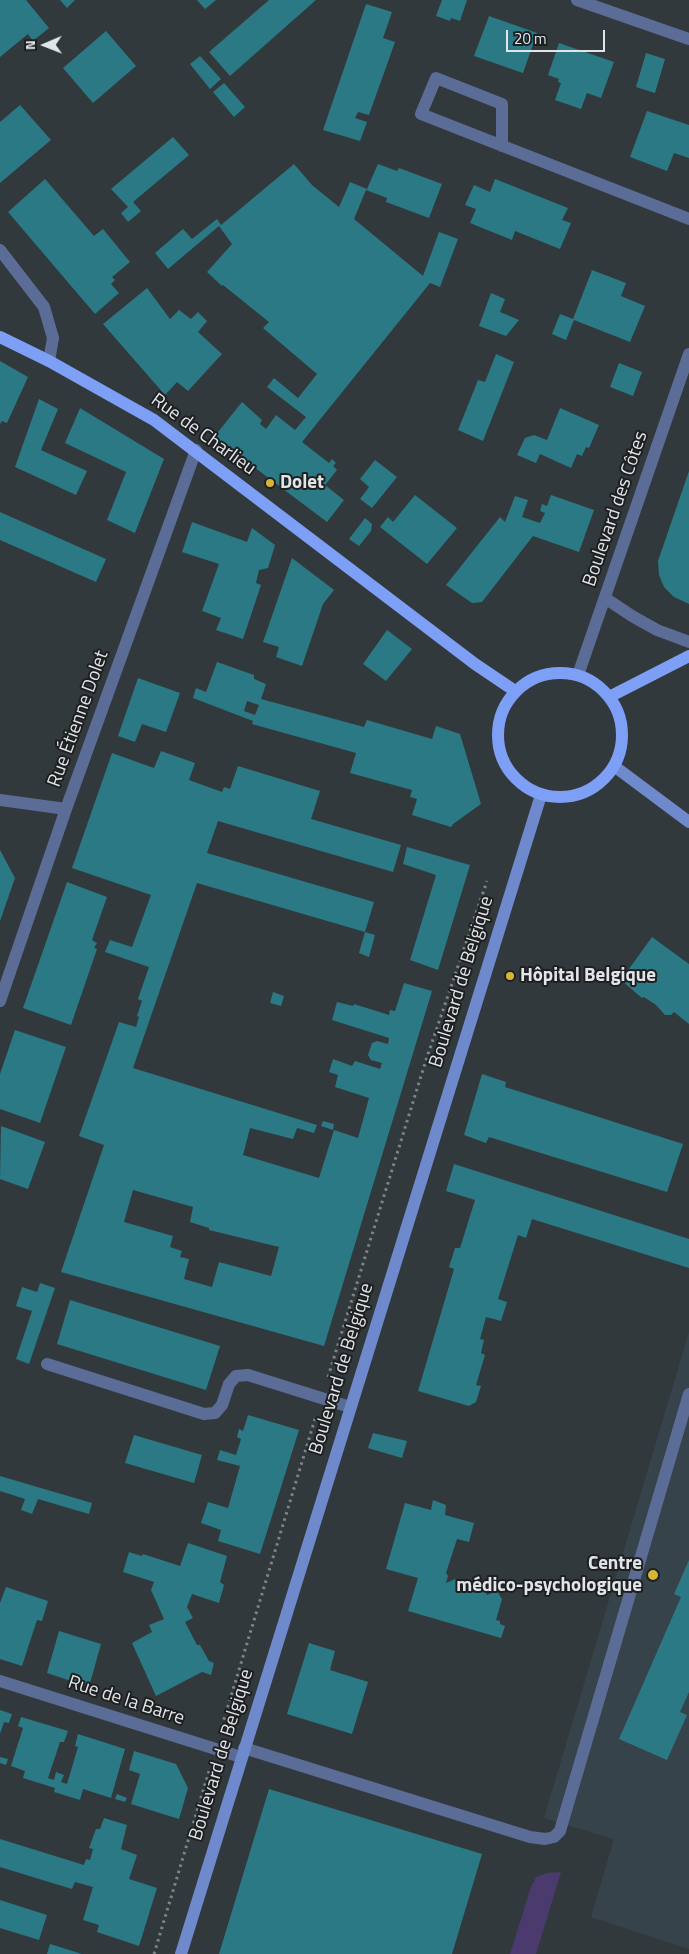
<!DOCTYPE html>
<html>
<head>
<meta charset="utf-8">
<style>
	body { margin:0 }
	#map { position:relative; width:689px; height:1954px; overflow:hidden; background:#32393d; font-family:"Titillium Web",sans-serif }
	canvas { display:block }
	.north { position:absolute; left:20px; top:20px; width:50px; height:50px; -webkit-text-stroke:4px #1d1f21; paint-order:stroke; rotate:269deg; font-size:14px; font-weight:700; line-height:20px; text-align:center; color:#e1e5e7 }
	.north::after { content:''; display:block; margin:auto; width:18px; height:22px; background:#e1e5e7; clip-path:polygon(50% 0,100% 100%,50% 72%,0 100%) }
	.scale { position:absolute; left:506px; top:30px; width:99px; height:22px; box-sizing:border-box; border:2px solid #e1e5e7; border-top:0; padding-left:6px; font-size:15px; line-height:18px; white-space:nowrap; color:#e1e5e7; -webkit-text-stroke:4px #1d1f21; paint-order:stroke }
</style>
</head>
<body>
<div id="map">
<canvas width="689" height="1954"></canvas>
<div class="north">N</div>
<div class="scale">20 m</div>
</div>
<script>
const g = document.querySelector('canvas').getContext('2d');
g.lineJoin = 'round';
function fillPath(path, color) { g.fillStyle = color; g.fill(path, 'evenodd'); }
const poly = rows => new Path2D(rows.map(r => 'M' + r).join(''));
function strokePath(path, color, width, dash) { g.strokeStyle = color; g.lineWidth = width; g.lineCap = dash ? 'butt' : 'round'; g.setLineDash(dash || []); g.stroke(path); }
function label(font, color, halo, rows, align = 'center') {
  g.font = font + ' "Titillium Web",sans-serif'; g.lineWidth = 4; g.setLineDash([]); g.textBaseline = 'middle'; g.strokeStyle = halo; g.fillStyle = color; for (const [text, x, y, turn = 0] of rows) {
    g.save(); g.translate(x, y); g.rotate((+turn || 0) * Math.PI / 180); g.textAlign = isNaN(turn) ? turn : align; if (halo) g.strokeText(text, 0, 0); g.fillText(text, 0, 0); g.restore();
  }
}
const built = poly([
	[689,1332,689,1949,591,1917,614,1839,544,1818]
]);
const green = poly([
	[561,1872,536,1954,510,1954,531,1887,536,1877,548,1873]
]);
const building = poly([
	[0,0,26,0,49,28,33,41,28,34,0,57],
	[60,0,75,0,67,8],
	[197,0,216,0,205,9],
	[269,0,316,0,230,76,209,52],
	[442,0,467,0,460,21,451,18,450,21,436,16],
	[366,4,392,12,383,38,395,42,369,115,358,112,355,118,367,122,360,141,323,130],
	[489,16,537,33,523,73,474,56],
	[106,31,136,66,93,103,63,68],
	[559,43,614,62,601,98,587,93,581,109,555,100,561,83,558,82,559,79,548,75],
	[646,53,665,59,655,93,636,87],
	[200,56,221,79,210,89,190,64],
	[224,83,245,107,234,117,213,92],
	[20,105,51,140,0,183,0,122],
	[647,111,689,125,689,158,674,153,667,171,630,157],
	[173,137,189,155,133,202,141,211,128,222,121,213,128,207,111,189],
	[294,164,312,185,339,207,350,182,367,189,378,164,397,171,399,168,442,184,429,218,386,202,387,198,366,190,354,219,423,276,439,232,458,239,440,287,430,283,302,442,329,463,332,459,336,463,333,466,337,470,325,485,344,500,327,522,214,437,242,402,262,420,260,424,266,429,276,415,295,430,306,417,267,387,274,378,298,398,317,374,263,328,269,322,223,285,222,286,207,272,232,244,219,226,168,269,155,253,183,229,192,239,217,219,221,225],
	[45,179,94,236,103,229,130,262,112,277,115,280,111,284,119,293,95,314,8,212],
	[495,179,568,208,562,220,571,223,560,249,515,231,512,240,470,223,476,209,465,205,474,185,490,192],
	[592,270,626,283,621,296,645,306,630,342,574,320,566,340,552,334,560,314,573,319],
	[147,288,170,319,179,310,191,319,198,312,207,321,198,332,222,354,188,391,177,382,165,395,103,324],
	[491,293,505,299,500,312,519,320,506,336,479,326],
	[496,354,514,362,483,441,458,430,478,380,485,382],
	[0,361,28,377,7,423,2,421,0,424],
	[619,363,642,372,633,396,610,387],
	[39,399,58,409,41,450,87,471,76,495,15,467],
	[80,408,164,459,135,533,107,520,126,472,65,443],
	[560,408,599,425,589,448,586,447,582,456,577,454,571,468,540,454,536,463,517,455,525,438,534,435,547,440],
	[375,460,397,477,372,508,360,499,369,487,360,479],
	[689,471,689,604,674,597,664,587,659,575,658,561],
	[415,495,457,528,427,564,380,527,388,517,393,522],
	[551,495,594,510,579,552,533,536,482,602,472,603,446,585,500,517,505,522,515,496,528,500,522,517,540,523,545,513,540,511,542,504,547,506],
	[0,512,106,559,96,582,0,540],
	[365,518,372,524,371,531,359,546,349,539],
	[192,522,247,542,252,528,275,545,268,568,259,570,256,583,261,585,243,639,216,630,221,618,202,611,219,564,182,552],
	[292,558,334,590,323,604,302,666,276,657,279,647,263,642],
	[387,630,412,649,386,681,363,664],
	[217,662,254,675,254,679,266,684,261,699,364,727,367,720,432,739,436,726,460,734,481,804,453,824,451,827,412,815,417,799,410,797,412,790,350,773,356,753,252,724,253,721,193,698,196,688,206,692],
	[247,701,259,705,255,715,244,711],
	[138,678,180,693,166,732,142,724,135,742,118,736],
	[161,751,195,763,189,780,222,792,224,787,230,789,238,766,320,791,311,819,401,845,393,872,218,821,207,853,374,902,365,932,375,935,369,957,359,953,365,932,197,883,133,1068,317,1125,314,1133,297,1128,293,1139,250,1128,243,1155,319,1178,334,1130,358,1138,369,1098,335,1087,338,1075,329,1072,333,1059,352,1066,355,1061,380,1069,382,1063,371,1060,368,1055,372,1043,377,1041,388,1044,389,1038,332,1020,337,1002,353,1006,354,1004,389,1015,390,1010,395,1011,404,983,432,991,324,1346,61,1272,104,1145,79,1136,119,1022,136,1027,139,1017,137,1016,142,1001,138,999,149,967,105,952,110,940,132,947,151,895,72,868,112,753,154,768],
	[133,1190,193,1207,190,1222,209,1228,209,1230,279,1247,271,1276,219,1262,212,1287,184,1279,189,1259,180,1257,182,1251,170,1247,173,1236,124,1222],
	[407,847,470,865,438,970,410,960,436,875,403,864],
	[0,850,15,878,0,921],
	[67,882,107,897,92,940,97,943,94,948,97,949,71,1025,23,1008],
	[652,937,689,964,689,1024,674,1012,671,1015,665,1015,656,1005,644,997,642,998,621,980],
	[273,992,284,996,281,1006,270,1003],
	[15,1030,66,1047,40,1123,0,1109,0,1074],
	[482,1074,506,1082,505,1087,683,1144,667,1192,489,1137,486,1143,464,1135],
	[323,1121,334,1124,333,1130,321,1126],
	[1,1126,45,1142,28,1189,0,1179],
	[454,1164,689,1239,689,1268,532,1219,526,1238,518,1235,498,1299,507,1302,501,1321,486,1317,480,1339,484,1340,481,1353,485,1355,476,1385,481,1386,476,1402,469,1406,418,1391,454,1269,449,1267,455,1248,460,1248,475,1200,446,1191],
	[40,1283,55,1288,29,1364,16,1359,32,1311,16,1306,22,1287,37,1292],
	[70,1300,220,1346,206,1390,57,1344],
	[248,1415,299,1430,260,1554,218,1541,221,1530,201,1523,208,1502,228,1508,240,1466,217,1460,220,1450,236,1455,241,1439,237,1437,239,1429,243,1431],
	[373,1433,407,1441,402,1458,368,1448],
	[134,1435,202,1455,194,1483,125,1463],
	[0,1476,92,1503,89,1514,38,1499,32,1514,21,1510,25,1499,0,1491],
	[433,1500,446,1505,445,1515,474,1523,469,1542,457,1539,446,1573,448,1576,446,1583,455,1579,459,1586,468,1584,472,1591,483,1587,487,1595,497,1591,502,1599,496,1620,500,1621,500,1624,505,1626,501,1638,408,1611,418,1578,386,1569,405,1503,431,1510],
	[188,1543,227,1556,220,1582,224,1585,219,1603,192,1594,187,1607,193,1618,185,1622,197,1645,200,1645,209,1661,214,1663,211,1675,202,1672,156,1696,132,1643,152,1632,149,1625,164,1619,151,1590,154,1582,123,1572,129,1552,142,1556,143,1554,180,1566],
	[689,1560,689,1692,680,1712,687,1715,667,1760,619,1739,681,1597,674,1594],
	[6,1587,48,1601,42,1621,37,1620,22,1666,0,1659,0,1603],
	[59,1631,101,1644,89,1687,47,1673],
	[309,1643,335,1651,330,1670,368,1682,352,1734,287,1714],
	[0,1710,12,1714,9,1723,4,1722,0,1734],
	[21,1717,68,1731,64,1742,60,1742,48,1778,54,1780,56,1772,64,1775,61,1782,67,1784,78,1747,75,1746,78,1734,125,1749,111,1798,83,1789,80,1800,54,1792,55,1788,23,1778,25,1771,11,1766,23,1728,18,1726],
	[134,1751,176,1764,188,1788,179,1819,131,1804,140,1774,129,1770],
	[0,1757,8,1759,6,1765,0,1763],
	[269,1789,482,1854,452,1954,219,1954],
	[117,1794,127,1798,125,1802,115,1799],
	[104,1818,127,1825,121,1849,137,1855,129,1879,157,1888,139,1946,97,1932,99,1925,83,1920,93,1887,75,1882,72,1889,0,1867,0,1839,84,1865,86,1859,90,1860,93,1849,89,1848,96,1829,100,1829],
	[0,1900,47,1915,39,1940,0,1928],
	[50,1944,82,1954,47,1954]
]);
const path = poly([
	[328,1377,426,1060,487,881],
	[222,1726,315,1419],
	[154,1954,209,1771]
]);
const lane = poly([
	[577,0,689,39],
	[47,1364,204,1414,215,1413,222,1405,229,1384,236,1376,248,1375,350,1407],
	[244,1748,530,1837,545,1839,554,1837,560,1831,562,1824,689,1394]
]);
const street = poly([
	[502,146,502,104,436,78,421,114,689,219],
	[0,250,44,307,53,338,49,361],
	[605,598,632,616,657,630,689,642],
	[578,675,689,354],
	[0,800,66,809],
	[0,1001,66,809,196,450],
	[0,1681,241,1757]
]);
const secondary = poly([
	[614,766,689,822],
	[181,1954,541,795]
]);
const primary = poly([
	[0,337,49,361,154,420,475,664,515,691],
	'498 735a62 62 0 1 1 124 0a62 62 0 1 1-124 0Z',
	[609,697,689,656]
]);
const markers = [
	[270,483,5,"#d7b534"],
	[510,976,5,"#d7b534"],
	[653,1575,6,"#d7b534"]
];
const streetNames = [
	["Rue de Charlieu",203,435,36],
	["Boulevard des Côtes",616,509,-71],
	["Rue Étienne Dolet",79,719,-70],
	["Boulevard de Belgique",462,982,-73],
	["Boulevard de Belgique",342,1369,-73],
	["Rue de la Barre",126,1701,18],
	["Boulevard de Belgique",222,1755,-73]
];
const poiNames = [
	["Dolet",280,483],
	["Hôpital Belgique",520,976],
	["Centre",642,1564,"right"],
	["médico-psychologique",642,1586,"right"]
];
fillPath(built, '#37434b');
fillPath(green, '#4a3a6e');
fillPath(building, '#2a7985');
strokePath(path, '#7f8488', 3, [2.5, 4]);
strokePath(lane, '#5b6d97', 12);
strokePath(street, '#5b6d97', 12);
strokePath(secondary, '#6f89cd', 12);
strokePath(primary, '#7d9ff6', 12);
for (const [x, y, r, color] of markers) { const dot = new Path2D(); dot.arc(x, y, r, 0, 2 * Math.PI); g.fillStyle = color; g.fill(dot); strokePath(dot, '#1d1f21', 2); }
label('19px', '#e1e5e7', '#1d1f21', streetNames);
label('bold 19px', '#e1e5e7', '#1d1f21', poiNames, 'left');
</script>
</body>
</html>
